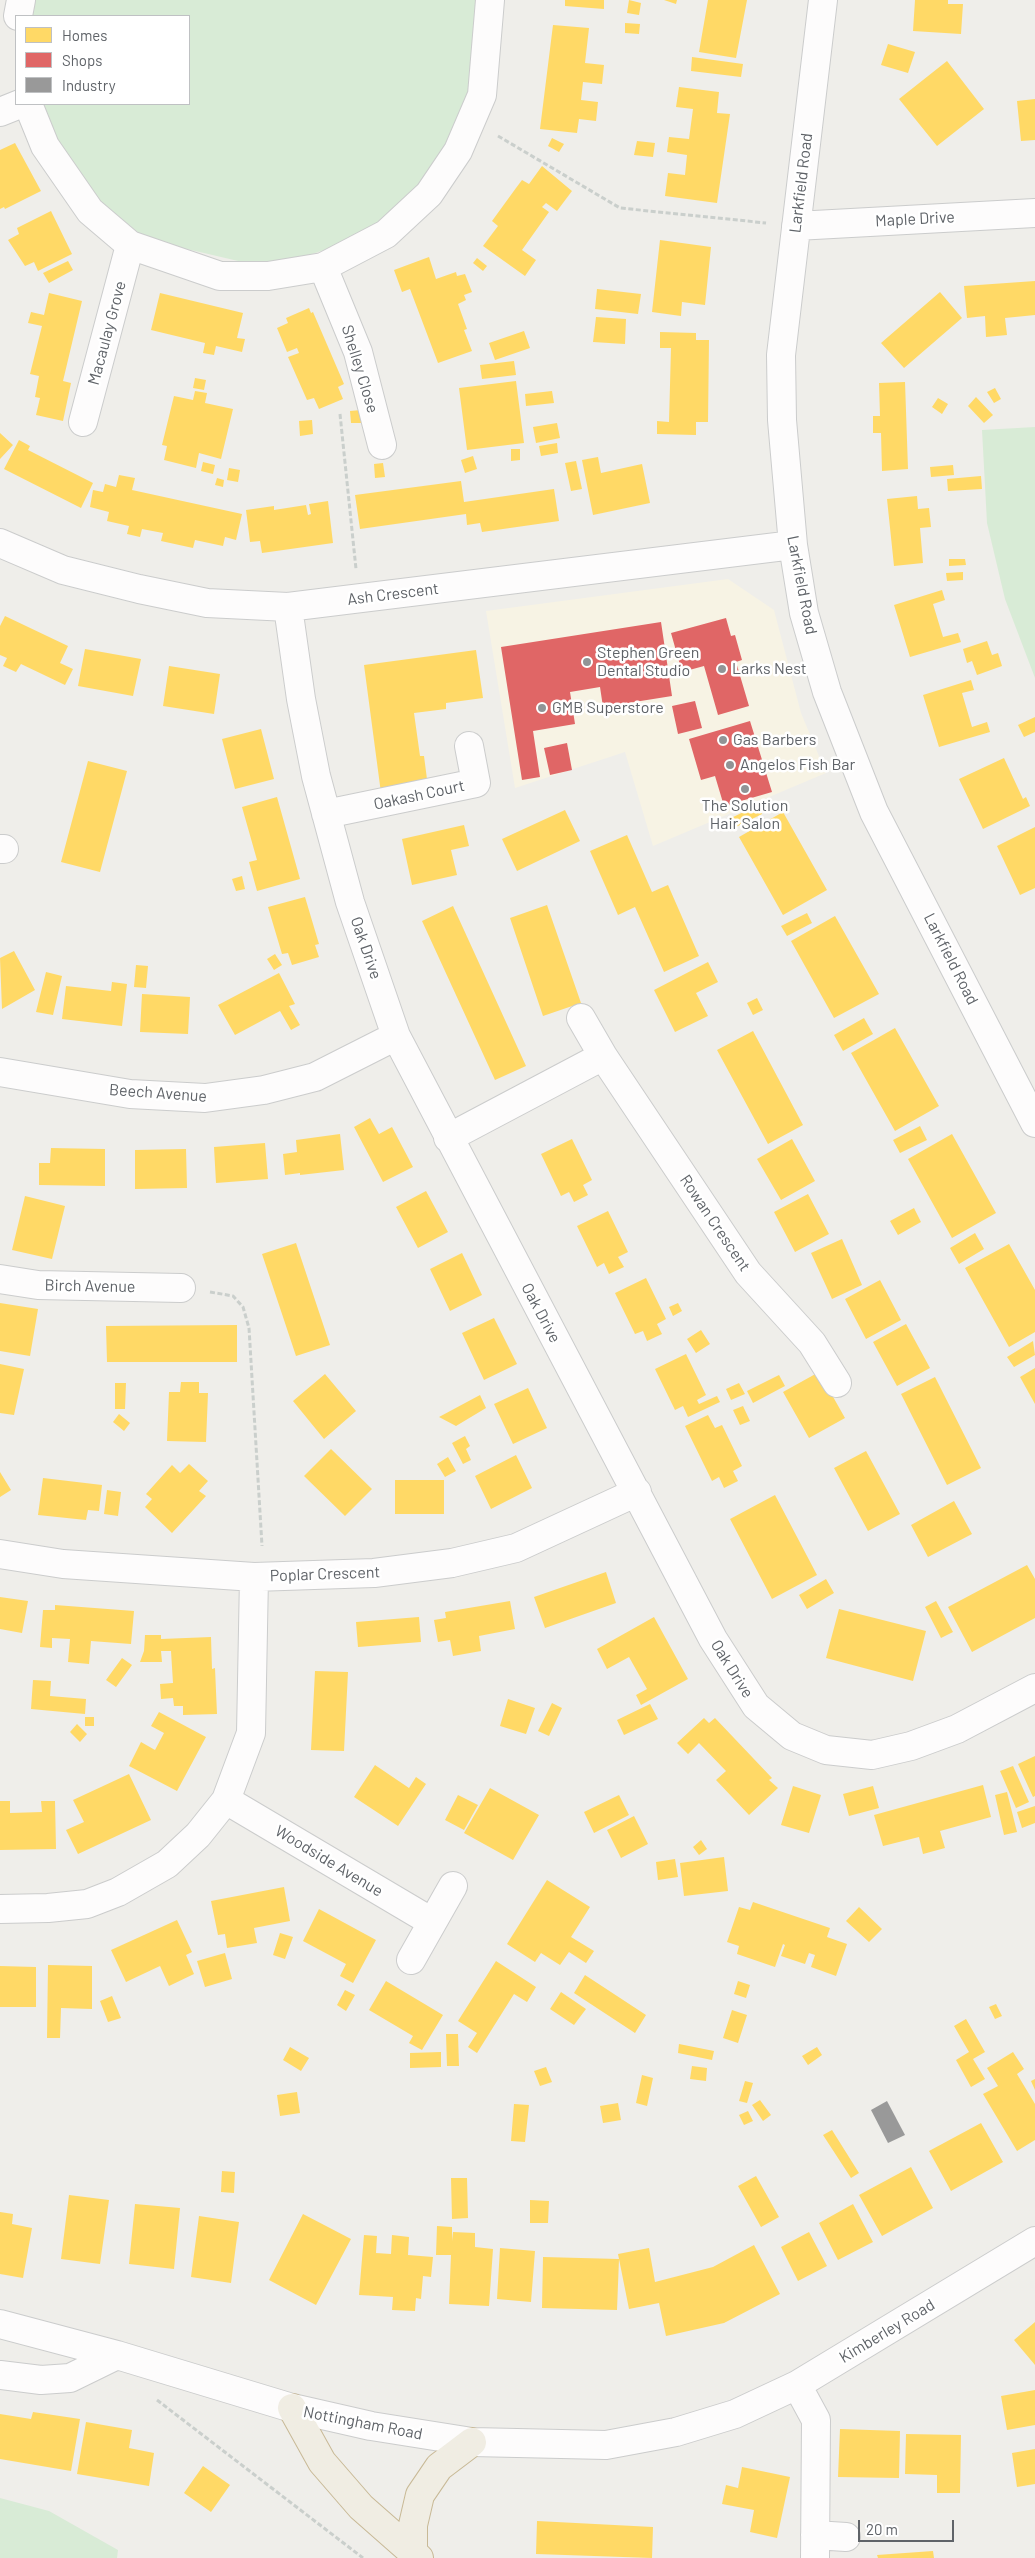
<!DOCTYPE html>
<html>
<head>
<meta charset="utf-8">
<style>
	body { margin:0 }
	#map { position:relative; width:1035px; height:2558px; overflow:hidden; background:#efeeea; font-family:Barlow,sans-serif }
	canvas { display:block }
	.legend { position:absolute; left:15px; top:15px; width:175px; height:90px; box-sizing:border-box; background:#fff; border:1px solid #bfc1c3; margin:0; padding:6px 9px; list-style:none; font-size:15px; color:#5f6368 }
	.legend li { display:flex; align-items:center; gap:10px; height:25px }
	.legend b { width:25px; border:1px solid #bfc1c3 }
	.scale { position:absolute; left:858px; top:2520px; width:96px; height:22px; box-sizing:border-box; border:2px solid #5f6368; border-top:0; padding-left:6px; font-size:15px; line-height:18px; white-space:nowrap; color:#5f6368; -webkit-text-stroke:4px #fff; paint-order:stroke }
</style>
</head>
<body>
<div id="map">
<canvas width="1035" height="2558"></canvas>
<ul class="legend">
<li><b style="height:14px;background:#ffd966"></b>Homes</li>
<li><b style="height:14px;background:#e06666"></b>Shops</li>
<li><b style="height:14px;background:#999"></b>Industry</li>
</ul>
<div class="scale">20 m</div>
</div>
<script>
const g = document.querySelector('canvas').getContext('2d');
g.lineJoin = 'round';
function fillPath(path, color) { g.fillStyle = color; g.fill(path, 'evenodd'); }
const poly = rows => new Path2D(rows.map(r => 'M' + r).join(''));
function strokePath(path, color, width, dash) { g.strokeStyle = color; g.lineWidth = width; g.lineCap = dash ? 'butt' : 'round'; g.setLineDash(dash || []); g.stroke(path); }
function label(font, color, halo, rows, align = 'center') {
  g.font = font + ' Barlow,sans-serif'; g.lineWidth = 5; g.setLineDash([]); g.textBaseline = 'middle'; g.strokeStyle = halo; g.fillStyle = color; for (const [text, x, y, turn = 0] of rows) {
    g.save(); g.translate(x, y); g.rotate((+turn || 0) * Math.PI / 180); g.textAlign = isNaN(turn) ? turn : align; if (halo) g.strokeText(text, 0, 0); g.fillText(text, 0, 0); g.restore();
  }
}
const commercial = poly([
	[728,579,774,610,801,713,826,773,653,846,625,752,515,788,486,611]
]);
const green = poly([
	[32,0,479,0,474,80,449,147,401,208,342,244,297,259,251,264,174,246,140,234,98,199,66,162,41,104,189,104,189,16,30,16],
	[1035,427,1035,678,1005,599,987,523,982,430],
	[0,2498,49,2511,118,2550,117,2558,0,2558]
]);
const homes = poly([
	[565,0,604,0,604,9,565,6],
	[629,0,641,3,639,15,627,13],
	[664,0,677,0,676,4],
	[708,0,747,0,736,58,699,52],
	[915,0,948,0,948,4,963,4,961,34,913,31],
	[625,23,640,24,639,34,625,33],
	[553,25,589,28,585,63,604,65,602,84,583,82,581,100,598,102,596,121,579,119,577,133,540,129],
	[888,44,915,52,908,73,881,65],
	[692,57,743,64,741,77,691,71],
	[947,61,984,109,937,146,899,99],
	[679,87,719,92,717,113,730,114,717,203,665,196,668,173,685,175,687,155,667,152,669,137,689,139,693,109,676,107],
	[1035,99,1035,140,1021,141,1017,101],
	[552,138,564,144,559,152,548,146],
	[637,141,655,143,653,157,634,155],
	[15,143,41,191,5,209,4,207,0,209,0,150],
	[542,166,572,191,557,211,546,203,542,207,549,212,522,250,536,260,525,276,483,246,498,226,492,221,516,188,522,180,529,184],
	[51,211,72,254,38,271,34,262,25,266,8,240,19,234,17,228],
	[660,240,711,247,705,305,682,302,681,316,652,312],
	[429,257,436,279,456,272,457,276,465,274,472,292,464,295,466,300,458,304,467,329,464,330,472,351,438,363,410,289,402,292,394,270],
	[477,258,487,266,483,271,473,263],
	[68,261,73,270,49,283,43,273],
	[1035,281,1035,315,1005,318,1007,335,986,337,985,316,967,318,964,286],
	[597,289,641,294,638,314,595,309],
	[940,292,962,318,904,368,881,343],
	[49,293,82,301,63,381,71,383,63,421,36,415,40,398,35,397,39,376,30,374,42,326,28,323,31,312,44,315],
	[160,293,243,313,237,338,245,339,242,352,216,346,214,355,203,353,205,343,151,330],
	[309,308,311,313,313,312,344,384,338,387,343,399,319,409,314,398,307,400,288,357,299,353,297,348,287,352,277,328,288,323,286,318],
	[596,317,626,319,625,344,593,342],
	[524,331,530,348,495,360,489,343],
	[660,332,696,333,696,340,709,340,708,422,696,422,696,435,657,434,657,421,669,422,671,348,660,348],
	[514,361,516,375,482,379,480,365],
	[195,378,206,380,204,390,193,388],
	[516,381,524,443,467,450,459,388],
	[905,382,908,469,882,471,881,433,873,433,873,416,880,416,879,383],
	[995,388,1001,399,994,403,987,392],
	[195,391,207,393,205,403,233,409,221,459,199,453,196,468,164,460,167,446,162,445,174,396,193,400],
	[552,391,554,403,526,406,525,394],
	[976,397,993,415,984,423,968,406],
	[938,398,948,404,942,414,932,407],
	[361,410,362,423,351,423,350,411],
	[312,420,313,434,300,436,299,421],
	[557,423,560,438,536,443,533,427],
	[0,433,13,445,0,459],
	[19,440,30,446,28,450,93,483,81,508,4,469],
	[557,443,558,453,541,456,539,446],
	[511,449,520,449,520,460,511,461],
	[473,456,477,469,465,473,461,460],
	[598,457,601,473,642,464,650,503,593,515,582,460],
	[576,461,582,489,571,491,565,463],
	[203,462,215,465,213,474,201,471],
	[383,463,385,477,375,478,374,464],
	[953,465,954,475,931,477,930,467],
	[229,468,240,470,238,482,227,480],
	[119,475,135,478,132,490,242,514,236,540,225,537,223,546,195,540,193,548,161,541,163,533,142,529,140,537,127,534,129,526,107,521,109,512,90,507,93,490,103,492,105,484,116,487],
	[981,476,982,489,948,491,947,479],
	[217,478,224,480,223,487,215,485],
	[461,481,464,502,554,489,559,521,482,532,480,523,467,525,466,514,360,529,355,495],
	[917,496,918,509,929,508,931,527,920,528,923,563,894,566,887,499],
	[328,501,333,543,262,553,260,541,250,542,246,510,274,506,274,510,306,505,308,515,311,514,309,504],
	[949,559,965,559,966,565,949,566],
	[963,572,963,580,947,581,946,573],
	[942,590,945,600,933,604,943,637,958,633,961,642,910,657,894,605],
	[5,616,68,646,60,663,73,669,65,685,21,664,16,672,3,666,7,658,0,655,0,626],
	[987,641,992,655,998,653,1002,666,977,675,972,661,967,663,963,649],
	[85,649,141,659,133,696,78,686],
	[476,650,483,698,446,703,446,709,414,713,420,756,424,756,428,787,381,793,364,665],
	[169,666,220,674,214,714,163,706],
	[971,680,974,690,962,693,972,727,987,722,990,732,939,747,923,695],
	[1035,717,1035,732,1024,737,1018,725],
	[261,729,274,779,235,789,222,739],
	[1004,758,1023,799,1026,797,1030,806,983,829,959,779],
	[88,761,127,771,100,872,61,862],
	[277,797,300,879,257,891,249,862,257,860,242,807],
	[758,805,762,814,734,828,729,819],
	[565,810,580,841,517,871,502,839],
	[783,812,827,890,783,915,739,837],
	[464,825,469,846,451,850,457,875,412,885,402,839],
	[1035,827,1035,888,1020,895,997,846],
	[627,835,652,892,668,885,699,956,664,972,635,907,618,915,590,851],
	[242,876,245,889,236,891,232,879],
	[305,897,319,944,315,945,319,957,292,965,288,953,282,954,268,907],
	[547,905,581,1003,543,1016,510,918],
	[453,906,526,1066,495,1080,422,921],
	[807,913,812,923,787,936,781,926],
	[835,916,879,994,834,1018,791,941],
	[14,951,35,990,2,1009,0,958],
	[275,954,282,965,274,970,267,959],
	[708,962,718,982,696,993,708,1016,675,1032,654,990],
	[136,965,148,966,146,988,134,987],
	[46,972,62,976,53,1015,36,1012],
	[279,973,295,1004,289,1006,300,1025,291,1030,280,1011,235,1035,218,1005],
	[112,982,127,984,122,1026,62,1019,66,986,111,991],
	[142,994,190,997,188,1034,140,1032],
	[757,998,763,1010,753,1015,747,1003],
	[864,1018,873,1034,843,1051,834,1035],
	[895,1028,939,1106,895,1131,851,1053],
	[753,1031,803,1125,768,1144,717,1050],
	[370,1118,379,1134,392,1127,413,1167,383,1182,354,1127],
	[920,1126,927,1140,900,1153,893,1140],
	[340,1134,344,1170,300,1175,300,1173,285,1175,283,1154,297,1152,296,1140],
	[952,1134,996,1213,952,1238,908,1159],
	[572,1139,592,1180,583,1185,588,1195,574,1202,569,1192,561,1196,541,1154],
	[792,1139,815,1181,781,1200,757,1159],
	[265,1143,268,1179,216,1183,214,1147],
	[51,1148,105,1149,105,1186,39,1185,39,1163,50,1163],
	[186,1149,187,1188,135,1189,135,1150],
	[426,1191,448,1232,418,1248,396,1207],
	[808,1194,829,1234,795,1252,774,1212],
	[25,1196,65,1206,52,1259,12,1250],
	[914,1208,921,1222,898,1235,890,1221],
	[608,1211,628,1252,618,1257,624,1267,609,1274,604,1263,597,1267,577,1226],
	[975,1233,984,1249,959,1264,950,1248],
	[842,1239,862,1285,832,1299,811,1253],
	[296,1243,330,1345,296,1356,262,1254],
	[1009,1244,1035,1290,1035,1332,1009,1347,965,1268],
	[462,1253,482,1295,450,1311,430,1269],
	[646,1278,666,1319,657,1324,662,1334,647,1341,643,1331,635,1334,615,1293],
	[880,1280,901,1320,866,1339,845,1299],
	[0,1303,38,1309,30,1356,0,1351],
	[678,1303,682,1311,673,1316,669,1307],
	[494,1318,517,1364,484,1380,462,1333],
	[906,1324,930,1368,897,1386,873,1342],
	[237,1325,237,1362,107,1362,106,1326],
	[701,1330,710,1344,696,1353,687,1339],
	[1033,1341,1035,1355,1014,1367,1007,1357],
	[686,1354,706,1395,697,1400,699,1404,717,1396,720,1402,688,1417,683,1406,675,1410,655,1369],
	[0,1364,24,1369,14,1415,0,1413],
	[1035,1368,1035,1404,1020,1377],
	[819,1372,845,1418,809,1438,783,1392],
	[325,1374,356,1411,324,1439,293,1401],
	[779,1375,785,1386,753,1403,747,1391],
	[935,1377,981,1468,947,1485,901,1394],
	[181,1382,199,1382,199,1393,208,1393,206,1442,167,1441,169,1392,180,1392],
	[115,1383,126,1383,125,1409,115,1409],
	[739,1383,745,1394,731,1400,726,1389],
	[528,1388,547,1428,513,1444,494,1404],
	[480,1395,486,1408,456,1426,439,1417],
	[743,1406,750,1421,740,1425,733,1410],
	[119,1414,130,1423,124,1431,113,1422],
	[708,1415,715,1428,722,1425,742,1466,733,1471,738,1481,724,1488,719,1477,712,1481,685,1426],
	[465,1436,470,1446,466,1449,471,1460,463,1464,452,1443],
	[331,1449,372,1489,345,1516,304,1476],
	[866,1451,900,1514,868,1531,834,1468],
	[516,1455,532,1488,491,1509,475,1476],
	[448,1457,456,1471,445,1477,437,1464],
	[189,1464,208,1481,199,1491,206,1496,172,1533,145,1507,152,1499,146,1494,172,1465,180,1473],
	[0,1472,11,1490,0,1497],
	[43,1478,102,1485,99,1511,88,1510,86,1520,38,1515],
	[395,1480,444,1480,444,1514,395,1514],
	[107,1490,121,1492,118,1516,104,1514],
	[775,1495,817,1575,772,1599,730,1519],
	[954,1501,972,1534,928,1557,911,1525],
	[1027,1565,1035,1579,1035,1618,972,1652,948,1607],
	[606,1572,616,1603,545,1628,534,1597],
	[826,1579,834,1593,807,1609,799,1595],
	[0,1597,28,1601,22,1633,0,1629],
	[510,1601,515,1629,479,1636,481,1651,453,1656,450,1640,438,1642,434,1620,446,1618,445,1612],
	[936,1601,953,1632,941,1638,925,1607],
	[55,1605,134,1611,131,1644,91,1641,89,1664,68,1662,70,1639,52,1638,52,1648,40,1647,43,1610,55,1610],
	[839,1609,926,1631,913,1681,826,1658],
	[419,1617,421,1642,358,1647,356,1622],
	[654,1617,688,1679,641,1705,636,1695,647,1689,629,1657,607,1669,597,1649],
	[145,1635,161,1635,161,1639,211,1637,212,1669,215,1668,217,1714,183,1715,183,1706,174,1706,173,1698,161,1699,160,1684,173,1683,171,1651,161,1651,162,1662,140,1662,144,1651],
	[122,1658,132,1665,116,1687,106,1680],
	[315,1671,348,1672,344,1751,311,1750],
	[33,1680,51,1681,50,1696,86,1699,85,1714,31,1709],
	[508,1699,535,1708,526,1734,500,1726],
	[552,1703,562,1708,549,1736,538,1731],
	[650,1704,658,1719,624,1735,617,1720],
	[159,1712,206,1737,177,1791,129,1766,141,1742,155,1750,164,1733,151,1726],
	[85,1717,94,1717,94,1726,85,1726],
	[704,1718,709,1723,715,1718,772,1778,769,1780,778,1788,749,1815,716,1780,726,1771,699,1743,688,1754,677,1743],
	[77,1724,87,1734,80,1742,70,1732],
	[1035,1756,1035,1796,1033,1797,1018,1764],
	[375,1765,409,1788,416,1777,426,1784,398,1826,354,1797],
	[1013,1766,1029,1802,1016,1808,1000,1771],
	[129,1774,151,1820,78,1854,66,1830,84,1822,73,1800],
	[983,1785,991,1817,940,1831,945,1848,923,1854,919,1837,883,1846,874,1815],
	[793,1786,821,1795,809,1833,781,1825],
	[873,1786,879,1808,849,1816,843,1794],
	[490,1788,539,1815,513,1860,464,1833],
	[1007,1792,1017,1832,1004,1835,995,1795],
	[458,1795,478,1805,464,1830,445,1820],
	[619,1795,629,1815,594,1833,584,1812],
	[0,1801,10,1801,10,1813,42,1812,41,1801,55,1801,56,1849,0,1850],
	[1035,1806,1035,1823,1022,1828,1017,1812],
	[634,1816,648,1844,621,1858,607,1830],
	[701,1840,707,1849,699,1855,693,1847],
	[724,1857,728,1891,684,1896,680,1863],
	[675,1859,678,1877,658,1880,656,1862],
	[547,1880,590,1907,571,1937,594,1951,586,1963,569,1952,560,1965,541,1953,535,1962,507,1944],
	[284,1887,290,1921,254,1928,257,1943,227,1948,225,1934,218,1935,211,1901],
	[753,1902,830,1928,827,1937,847,1944,836,1976,811,1967,815,1955,809,1953,805,1964,781,1956,785,1945,783,1944,775,1967,737,1954,739,1946,727,1942,739,1907,750,1910],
	[859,1907,882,1929,869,1942,846,1921],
	[319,1909,376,1940,353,1983,340,1976,346,1964,303,1941],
	[177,1920,192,1952,186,1955,194,1974,169,1986,160,1966,126,1982,111,1950],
	[280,1933,293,1937,285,1959,273,1955],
	[225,1953,232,1979,205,1987,197,1961],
	[496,1961,536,1987,527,2002,514,1994,477,2053,468,2047,477,2033,458,2021],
	[48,1965,92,1966,92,2009,61,2008,60,2038,47,2038],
	[0,1966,36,1967,36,2007,0,2007],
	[585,1975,646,2015,635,2033,574,1993],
	[386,1981,443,2015,422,2050,409,2043,413,2036,369,2010],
	[738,1981,750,1985,746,1998,734,1994],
	[345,1990,355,1995,346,2011,337,2005],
	[561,1992,586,2009,574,2025,550,2009],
	[112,1996,121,2018,108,2022,100,2001],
	[996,2004,1002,2016,995,2019,989,2007],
	[732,2010,747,2015,738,2043,723,2038],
	[966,2019,985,2052,973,2059,985,2079,971,2087,956,2060,969,2052,954,2026],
	[446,2034,458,2034,459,2066,447,2066],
	[679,2044,714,2051,712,2060,678,2053],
	[290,2047,309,2058,301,2071,283,2060],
	[817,2047,822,2055,808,2065,802,2056],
	[441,2052,441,2067,410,2068,410,2053],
	[1013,2052,1024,2069,1017,2074,1035,2104,1035,2140,1017,2151,983,2094,998,2086,987,2068],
	[692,2066,707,2068,706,2081,690,2079],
	[546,2067,552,2082,540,2086,534,2071],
	[642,2075,653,2078,647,2106,636,2103],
	[1035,2079,1035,2090,1031,2081],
	[745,2081,753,2083,747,2103,739,2101],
	[297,2092,300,2113,280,2116,277,2095],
	[760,2100,771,2115,763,2121,752,2105],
	[618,2103,621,2120,603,2123,600,2106],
	[514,2104,529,2105,525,2142,511,2141],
	[748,2111,753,2121,744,2125,739,2115],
	[981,2123,1003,2162,951,2191,929,2151],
	[832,2130,859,2173,851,2178,823,2135],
	[911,2167,933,2208,882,2236,859,2195],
	[222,2171,235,2172,234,2193,221,2192],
	[756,2176,779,2217,761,2227,738,2186],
	[451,2178,467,2178,468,2218,452,2219],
	[69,2195,109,2200,100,2264,61,2259],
	[530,2200,549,2201,548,2223,530,2223],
	[135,2204,180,2208,174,2269,129,2264],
	[853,2204,873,2242,838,2260,819,2223],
	[0,2212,13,2214,12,2224,32,2228,23,2278,0,2274],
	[303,2214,351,2239,316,2305,269,2280],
	[199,2216,239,2222,231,2283,191,2277],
	[437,2226,452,2227,452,2241,453,2232,475,2233,475,2247,493,2249,489,2306,449,2304,451,2255,436,2255],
	[809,2232,827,2266,798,2281,781,2247],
	[364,2235,377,2236,376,2253,391,2254,392,2235,409,2237,408,2255,433,2257,431,2277,423,2276,421,2299,416,2298,415,2311,392,2310,393,2297,359,2295],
	[754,2245,780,2294,724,2323,666,2336,659,2303,629,2309,618,2254,649,2248,655,2282,713,2267],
	[500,2248,535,2251,531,2302,497,2299],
	[543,2257,619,2259,617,2310,542,2308],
	[1035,2322,1035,2365,1014,2340],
	[1035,2390,1035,2425,1007,2430,1001,2396],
	[33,2412,80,2419,71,2471,0,2459,0,2414,31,2419],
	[86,2422,132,2430,129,2448,154,2453,149,2486,77,2474],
	[840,2429,900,2431,899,2478,838,2477],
	[906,2434,961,2435,960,2493,937,2493,937,2475,905,2474],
	[1035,2449,1035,2484,1017,2487,1012,2453],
	[203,2466,230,2485,211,2512,184,2493],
	[742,2467,790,2477,777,2538,750,2532,754,2510,722,2504,726,2485,738,2488],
	[537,2521,653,2527,652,2558,536,2554],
	[933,2551,934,2558,878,2558,877,2555]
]);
const shops = poly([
	[726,618,731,636,735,635,742,660,736,662,749,706,718,715,704,666,682,672,671,633],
	[661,622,672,696,603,707,600,687,570,692,575,724,533,731,540,777,522,780,501,647],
	[695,701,702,728,678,734,672,706],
	[750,721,772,792,724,806,715,776,701,780,689,739],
	[567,743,572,770,550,775,544,748]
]);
const industry = poly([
	[887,2101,905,2135,888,2143,871,2110]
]);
const path = poly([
	[498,136,620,208,766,223],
	[340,414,356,569],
	[210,1292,233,1296,243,1307,249,1328,262,1546],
	[157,2400,363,2558]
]);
const minor = poly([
	[823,0,781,355,782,420,793,545,804,613,827,692,874,812,1035,1123],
	[18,16,21,0],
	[28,104,45,146,90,211,130,245,220,276,268,276,323,267,386,234,429,194,458,151,482,95,490,0],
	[0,112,20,104],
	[796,226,1035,213],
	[323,267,358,352,382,445],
	[83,422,130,245],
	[0,543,63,570,139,589,207,603,288,607,793,545],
	[288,607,301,699,316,776,350,902,396,1036,713,1639,756,1706,792,1736,826,1750,872,1755,911,1746,957,1729,1035,1688],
	[326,814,476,783,469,746],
	[0,849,4,849],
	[581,1018,603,1056,748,1273,812,1343,837,1383],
	[0,1072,130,1094,205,1098,264,1090,315,1077,396,1036],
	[448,1138,603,1056],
	[0,1279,38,1285,181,1288],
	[0,1554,63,1564,254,1577,374,1573,452,1563,516,1548,637,1492],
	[226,1800,432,1922],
	[0,1909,48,1908,87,1904,118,1892,167,1864,198,1835,226,1800,251,1733,254,1577],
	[411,1960,453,1886],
	[0,2324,117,2355,292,2408,371,2426,472,2442,606,2445,676,2432,735,2414,797,2385,1035,2241],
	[0,2375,41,2380,70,2378,117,2355],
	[797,2385,816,2420,815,2558],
	[815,2535,846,2537]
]);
const highway = poly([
	[292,2408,322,2462,361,2507,419,2558],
	[413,2551,413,2525,420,2495,439,2467,472,2442]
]);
const markers = [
	[587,662,5,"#919496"],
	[722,669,5,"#919496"],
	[542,708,5,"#919496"],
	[723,740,5,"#919496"],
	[730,765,5,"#919496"],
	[745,789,5,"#919496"]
];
const streetNames = [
	["Larkfield Road",801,183,-83],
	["Maple Drive",915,219,-3],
	["Macaulay Grove",107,333,-75],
	["Shelley Close",360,369,73],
	["Larkfield Road",802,585,79],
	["Ash Crescent",393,594,-7],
	["Oakash Court",419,795,-12],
	["Oak Drive",366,948,71],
	["Larkfield Road",951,959,63],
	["Beech Avenue",158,1093,4],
	["Rowan Crescent",715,1223,56],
	["Birch Avenue",90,1286,1],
	["Oak Drive",541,1313,62],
	["Poplar Crescent",325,1574,-2],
	["Oak Drive",732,1669,58],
	["Woodside Avenue",329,1861,31],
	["Kimberley Road",887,2331,-31],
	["Nottingham Road",363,2423,11]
];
const poiNames = [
	["Stephen Green",597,653],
	["Dental Studio",597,671],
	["Larks Nest",732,669],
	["GMB Superstore",552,708],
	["Gas Barbers",733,740],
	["Angelos Fish Bar",740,765],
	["The Solution",745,806,"center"],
	["Hair Salon",745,824,"center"]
];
fillPath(commercial, '#f7f3e4');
fillPath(green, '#d8ebd6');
fillPath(homes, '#ffd966');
fillPath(shops, '#e06666');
fillPath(industry, '#999');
strokePath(minor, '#cbcccc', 30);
strokePath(highway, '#c8b996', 30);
strokePath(path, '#cacfcc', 3, [5, 2.5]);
strokePath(minor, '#fdfcfc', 28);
strokePath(highway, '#f0ede3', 28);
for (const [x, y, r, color] of markers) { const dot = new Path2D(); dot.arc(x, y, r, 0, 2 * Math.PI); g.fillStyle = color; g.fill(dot); strokePath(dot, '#fff', 2); }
label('16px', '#5f6368', '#fff', streetNames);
label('16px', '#5f6368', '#fff', poiNames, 'left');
</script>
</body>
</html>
